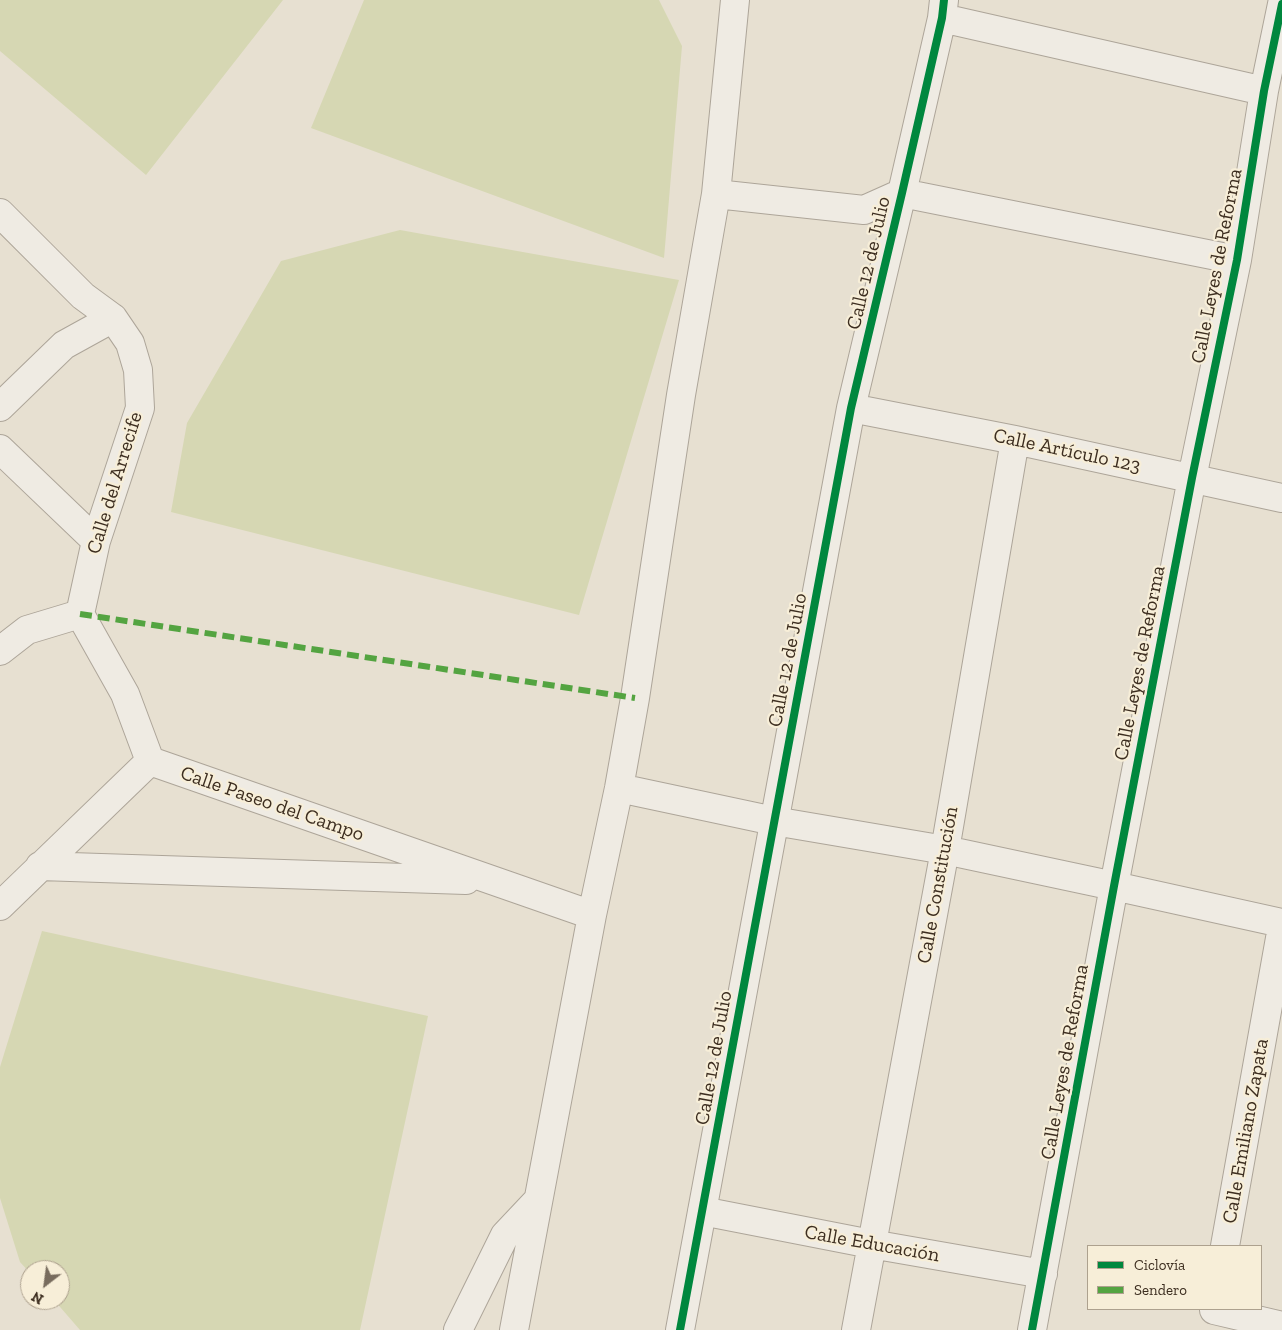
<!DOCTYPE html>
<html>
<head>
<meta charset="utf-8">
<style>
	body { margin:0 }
	#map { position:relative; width:1282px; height:1330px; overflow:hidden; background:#e7e0d1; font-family:"Zilla Slab",serif }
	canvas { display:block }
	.legend { position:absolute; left:1087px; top:1245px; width:175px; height:65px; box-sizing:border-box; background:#f7eed8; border:1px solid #ada18e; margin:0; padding:6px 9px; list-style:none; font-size:15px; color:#3d2e20 }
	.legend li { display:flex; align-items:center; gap:10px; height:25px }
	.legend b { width:25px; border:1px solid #ada18e }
	.north { position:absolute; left:20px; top:1260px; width:50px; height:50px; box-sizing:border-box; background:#f7eed8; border:1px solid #ada18e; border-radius:50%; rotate:210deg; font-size:14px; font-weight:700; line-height:20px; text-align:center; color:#3d2e20 }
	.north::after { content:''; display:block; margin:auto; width:18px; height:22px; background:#786c5e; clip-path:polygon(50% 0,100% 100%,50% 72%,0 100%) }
</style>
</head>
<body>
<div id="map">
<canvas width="1282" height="1330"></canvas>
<ul class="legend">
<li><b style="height:6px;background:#00873e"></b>Ciclovía</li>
<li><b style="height:6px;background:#54a441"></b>Sendero</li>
</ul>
<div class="north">N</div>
</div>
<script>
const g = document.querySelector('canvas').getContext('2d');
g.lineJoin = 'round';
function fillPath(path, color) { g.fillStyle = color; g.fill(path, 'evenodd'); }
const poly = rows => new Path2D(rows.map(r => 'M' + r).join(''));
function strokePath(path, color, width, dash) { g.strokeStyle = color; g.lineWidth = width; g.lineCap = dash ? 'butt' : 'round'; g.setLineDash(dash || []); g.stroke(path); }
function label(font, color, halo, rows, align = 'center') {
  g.font = font + ' "Zilla Slab",serif'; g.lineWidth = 4.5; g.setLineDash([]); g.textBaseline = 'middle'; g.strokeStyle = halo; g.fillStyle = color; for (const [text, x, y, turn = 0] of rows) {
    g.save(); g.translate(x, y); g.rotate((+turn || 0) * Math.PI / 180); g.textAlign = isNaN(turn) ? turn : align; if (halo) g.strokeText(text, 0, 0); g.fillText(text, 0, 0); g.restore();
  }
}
const green = poly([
	[0,0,283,0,146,175,0,51],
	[364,0,659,0,682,46,664,258,311,128],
	[400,230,679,280,579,615,171,512,187,423,281,261],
	[42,931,428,1016,360,1330,80,1330,54,1300,60,1300,60,1270,30,1270,30,1273,20,1262,0,1198,0,1067]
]);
const minor = poly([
	[942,18,1264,91],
	[716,194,864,210,902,193,1237,260],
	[0,213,83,296,113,318,130,343,138,370,140,408,96,541,80,614,125,694,150,761],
	[0,407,64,345,113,318],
	[851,408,1015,440,1282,498],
	[0,449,96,541],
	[0,651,27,630,80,614],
	[150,761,592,915],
	[619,788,774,821,945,850,1114,886,1282,923],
	[40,866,466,880],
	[0,906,150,761],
	[702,1211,871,1244,1043,1274],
	[1225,1246,1282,927],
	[1214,1310,1282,1326],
	[458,1330,505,1235,538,1200],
	[514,1330,592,915,619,788,635,698,681,395,716,194,735,0],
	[680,1330,851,408,902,193,942,18,944,0],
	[856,1330,945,850,1015,440],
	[1032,1330,1114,886,1192,478,1237,260,1264,91,1282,4]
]);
const quiet = poly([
	[80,614,635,698]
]);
const cycleway = poly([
	[680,1330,851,408,902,193,942,18,944,0],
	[1032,1330,1114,886,1192,478,1237,260,1264,91,1282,4]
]);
const streetNames = [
	["Calle 12 de Julio",869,263,-77],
	["Calle Leyes de Reforma",1217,266,-79],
	["Calle Artículo 123",1067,451,12],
	["Calle del Arrecife",115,483,-73],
	["Calle 12 de Julio",788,660,-79],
	["Calle Leyes de Reforma",1140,663,-79],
	["Calle Paseo del Campo",272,804,19],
	["Calle Constitución",938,885,-80],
	["Calle 12 de Julio",714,1058,-80],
	["Calle Leyes de Reforma",1065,1062,-80],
	["Calle Emiliano Zapata",1246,1131,-80],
	["Calle Educación",872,1244,10]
];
fillPath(green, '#d6d7b3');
strokePath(minor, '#ada599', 30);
strokePath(minor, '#efebe3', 28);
strokePath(quiet, '#54a441', 6, [12, 6]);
strokePath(cycleway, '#00873e', 8);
label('20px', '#3d2e20', '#f7eed8', streetNames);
</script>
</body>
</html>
